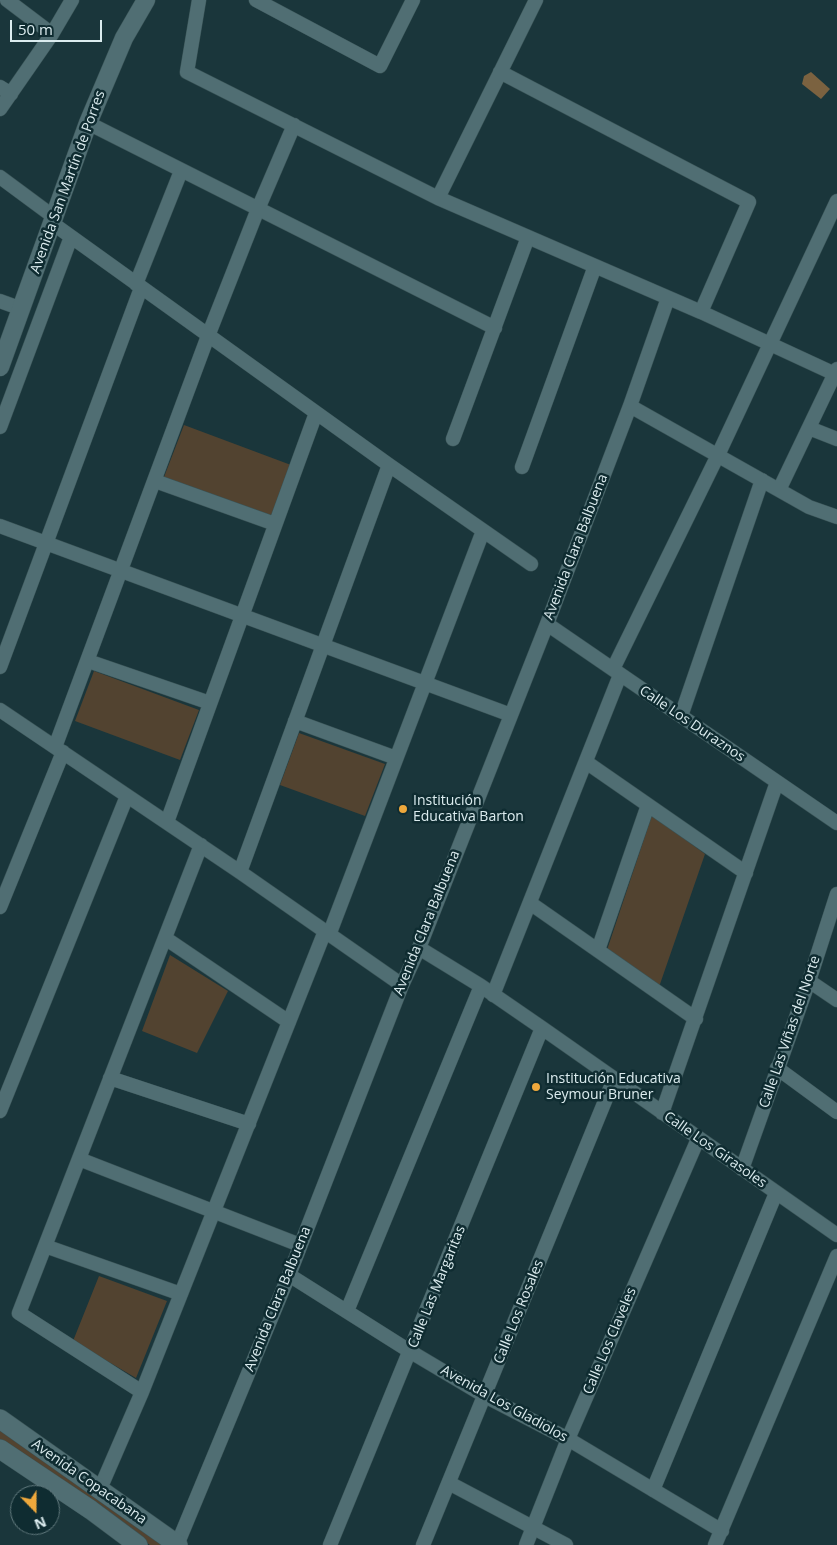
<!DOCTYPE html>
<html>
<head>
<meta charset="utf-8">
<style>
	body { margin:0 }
	#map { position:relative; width:837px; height:1545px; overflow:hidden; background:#1a363b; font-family:"Open Sans",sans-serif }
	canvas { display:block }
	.north { position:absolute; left:10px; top:1485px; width:50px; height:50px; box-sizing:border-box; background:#0f2c31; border:1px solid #61797d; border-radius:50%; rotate:158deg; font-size:14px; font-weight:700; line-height:20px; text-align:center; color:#dcecef }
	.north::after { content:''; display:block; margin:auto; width:18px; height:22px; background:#eea83c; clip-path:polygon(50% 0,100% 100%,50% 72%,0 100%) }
	.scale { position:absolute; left:10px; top:20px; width:92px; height:22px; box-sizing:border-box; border:2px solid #dcecef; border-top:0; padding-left:6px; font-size:15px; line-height:18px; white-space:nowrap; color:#dcecef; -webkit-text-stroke:4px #0f2c31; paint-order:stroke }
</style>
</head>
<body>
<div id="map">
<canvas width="837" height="1545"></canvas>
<div class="north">N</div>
<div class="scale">50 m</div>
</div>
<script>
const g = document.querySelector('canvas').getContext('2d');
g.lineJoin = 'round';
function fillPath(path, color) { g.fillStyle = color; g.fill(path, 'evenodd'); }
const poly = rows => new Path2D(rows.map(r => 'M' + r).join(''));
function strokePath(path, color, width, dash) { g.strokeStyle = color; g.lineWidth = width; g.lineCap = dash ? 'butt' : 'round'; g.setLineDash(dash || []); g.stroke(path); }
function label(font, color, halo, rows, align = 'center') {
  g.font = font + ' "Open Sans",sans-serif'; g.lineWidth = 5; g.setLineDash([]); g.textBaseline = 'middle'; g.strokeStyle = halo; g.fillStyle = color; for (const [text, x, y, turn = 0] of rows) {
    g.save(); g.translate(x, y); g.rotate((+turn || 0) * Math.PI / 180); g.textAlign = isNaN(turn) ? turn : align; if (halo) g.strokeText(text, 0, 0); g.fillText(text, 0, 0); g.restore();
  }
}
const green = poly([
	[184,425,291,465,272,516,164,477],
	[94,671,199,710,180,760,75,721],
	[299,733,385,764,365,816,280,785],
	[652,815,705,854,659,987,607,950],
	[170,955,228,991,197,1053,142,1031],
	[99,1276,167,1301,136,1378,73,1341],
	[0,1429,164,1545,150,1545,0,1440]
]);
const water = poly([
	[811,72,830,89,821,99,802,84,804,76]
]);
const minor = poly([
	[7,0,52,34],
	[199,0,187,72,438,198,701,312,837,375],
	[256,0,380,66,413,0],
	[500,72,749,202,701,312],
	[0,87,11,94],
	[0,109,52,34,72,0],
	[88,123,495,328],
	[0,177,54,217],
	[438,198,536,0],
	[52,223,389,465,531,564],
	[136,284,181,171],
	[0,301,22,309],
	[630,406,809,507,837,517],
	[0,427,71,237],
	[809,428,837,439],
	[453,439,528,237],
	[522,467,595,266],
	[155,481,275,524],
	[779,490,837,369],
	[0,526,511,715],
	[547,624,837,823],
	[88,661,210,703],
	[0,667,141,288],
	[613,669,718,455,837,201],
	[0,710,240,872,402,985],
	[681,716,762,480],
	[295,721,396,758],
	[55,747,208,336,258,209,294,125],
	[586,762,746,873],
	[167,822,316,413],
	[240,872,389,465],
	[530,903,696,1019],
	[0,907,63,752],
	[329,935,483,531],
	[165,938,289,1022],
	[419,948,481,986,542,1028,837,1235],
	[598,950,648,805],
	[809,981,837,1000],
	[493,995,620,675],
	[777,1068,837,1112],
	[110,1078,249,1124],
	[0,1111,127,796],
	[662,1113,777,782],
	[79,1159,300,1245],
	[742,1169,809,981,837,894],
	[45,1246,181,1294],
	[289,1275,411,1352,485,1396,568,1439,722,1531],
	[347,1311,481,986],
	[142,1392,19,1313,201,845],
	[449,1483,566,1545],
	[100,1489,142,1392,325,931],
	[653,1490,776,1193],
	[177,1545,289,1275,402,985,419,948,547,624,630,406,668,298],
	[330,1545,542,1028],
	[423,1545,614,1079],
	[526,1545,568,1439,698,1139],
	[715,1545,837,1256]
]);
const tertiary = poly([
	[0,367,88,123,124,38,146,0]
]);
const secondary = poly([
	[0,1419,178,1545],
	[0,1449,91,1510,138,1545]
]);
const markers = [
	[403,809,5,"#eea83c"],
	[536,1087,5,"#eea83c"]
];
const streetNames = [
	["Avenida San Martín de Porres",68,182,-70],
	["Avenida Clara Balbuena",576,547,-69],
	["Calle Los Duraznos",692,724,34],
	["Avenida Clara Balbuena",427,923,-68],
	["Calle Las Viñas del Norte",790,1032,-71],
	["Calle Los Girasoles",715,1150,35],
	["Calle Las Margaritas",437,1287,-68],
	["Avenida Clara Balbuena",278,1299,-68],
	["Calle Los Rosales",519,1312,-68],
	["Calle Los Claveles",610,1341,-67],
	["Avenida Los Gladiolos",504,1404,29],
	["Avenida Copacabana",89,1482,35]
];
const poiNames = [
	["Institución",413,801],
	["Educativa Barton",413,817],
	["Institución Educativa",546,1079],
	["Seymour Bruner",546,1095]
];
fillPath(green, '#524330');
fillPath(water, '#7b6240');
strokePath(minor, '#3a5457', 15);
strokePath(tertiary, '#3a5457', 19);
strokePath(secondary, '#3a5457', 20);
strokePath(minor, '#506e73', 14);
strokePath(tertiary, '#506e73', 18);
strokePath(secondary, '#506e73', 19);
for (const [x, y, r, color] of markers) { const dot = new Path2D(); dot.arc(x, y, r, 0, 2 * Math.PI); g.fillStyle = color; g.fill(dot); strokePath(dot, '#0f2c31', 2); }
label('14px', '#dcecef', '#0f2c31', streetNames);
label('14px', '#dcecef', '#0f2c31', poiNames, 'left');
</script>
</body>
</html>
